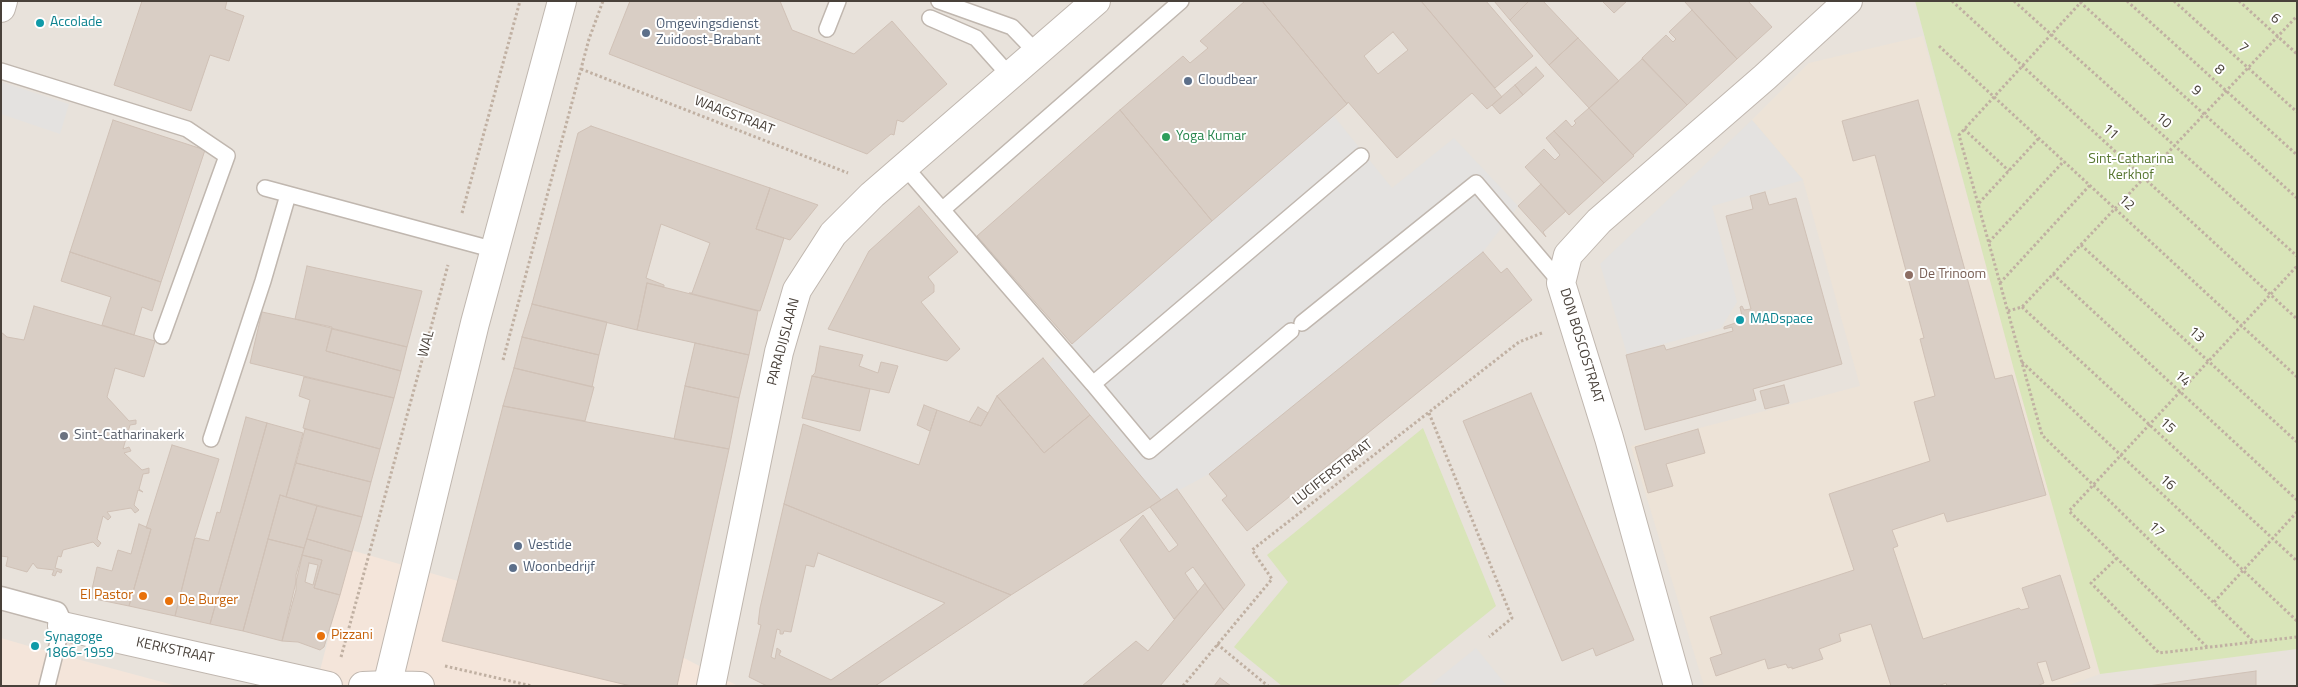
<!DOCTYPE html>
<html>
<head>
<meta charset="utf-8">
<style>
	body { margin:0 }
	#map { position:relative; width:2298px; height:687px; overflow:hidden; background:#f5f1ec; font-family:"Titillium Web",sans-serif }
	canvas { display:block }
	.frame { position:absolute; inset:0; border:2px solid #49413a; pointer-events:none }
</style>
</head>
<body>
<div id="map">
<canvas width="2298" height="687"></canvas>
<div class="frame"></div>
</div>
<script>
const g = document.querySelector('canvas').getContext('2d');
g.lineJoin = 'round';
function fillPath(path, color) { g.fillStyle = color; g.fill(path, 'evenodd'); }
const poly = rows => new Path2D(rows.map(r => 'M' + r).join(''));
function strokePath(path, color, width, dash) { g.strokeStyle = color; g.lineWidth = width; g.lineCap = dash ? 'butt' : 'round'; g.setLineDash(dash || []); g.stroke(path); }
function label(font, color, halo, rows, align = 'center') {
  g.font = font + ' "Titillium Web",sans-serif'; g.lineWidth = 4; g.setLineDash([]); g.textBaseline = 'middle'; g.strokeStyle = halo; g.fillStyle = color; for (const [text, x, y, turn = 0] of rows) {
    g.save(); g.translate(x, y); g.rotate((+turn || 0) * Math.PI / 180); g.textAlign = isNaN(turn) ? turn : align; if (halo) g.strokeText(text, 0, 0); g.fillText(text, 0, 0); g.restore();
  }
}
const residential = poly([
	[1,1,2297,1,2297,686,1,686]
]);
const commercial = poly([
	[351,550,634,632,738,686,316,686],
	[1,638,25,645,177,686,1,686]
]);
const education = poly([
	[1923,36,2100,674,2066,686,1704,686,1631,446,1860,386,1803,180,1752,120,1809,63]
]);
const green = poly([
	[1915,1,2297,1,2297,649,2100,674,2014,370],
	[1423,428,1496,606,1397,686,1282,686,1234,647,1288,582,1267,555]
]);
const parking = poly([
	[1,82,69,104,60,134,1,114],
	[1333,115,1392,188,1454,138,1518,206,1483,252,1209,474,1161,500,1048,364],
	[1752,120,1803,180,1712,206,1737,302,1721,328,1627,354,1600,264],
	[1476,648,1507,686,1429,686]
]);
const building = poly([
	[142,1,227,1,225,9,244,16,229,61,210,55,191,111,114,85,142,1],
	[630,1,780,1,792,30,854,54,892,21,947,84,903,122,897,120,894,135,891,134,867,154,609,54,630,1],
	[1245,1,1262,1,1347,104,1212,221,1120,110,1183,56,1190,63,1208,48,1200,41,1245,1],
	[1262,1,1421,1,1502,97,1487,109,1472,93,1397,158,1348,102,1347,104,1262,1],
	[1393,32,1408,50,1378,74,1364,56,1393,32],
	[1421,1,1486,1,1533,56,1495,88,1421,1],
	[1494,1,1529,1,1510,20,1494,1],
	[1529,1,1543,1,1578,38,1549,65,1510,20,1529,1],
	[1602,1,1627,1,1614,13,1602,1],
	[1684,1,1748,1,1772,27,1737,59,1684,1],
	[1692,10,1737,59,1687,105,1642,58,1666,35,1673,42,1676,39,1669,32,1692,10],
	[1578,38,1619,81,1589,108,1549,65,1578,38],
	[1642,59,1687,105,1633,155,1589,108,1642,59],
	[1536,67,1544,76,1523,95,1515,85,1536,67],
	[1515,85,1523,95,1500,114,1492,105,1515,85],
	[1918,100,1995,379,2012,375,2046,495,1947,522,1944,513,1892,530,1898,546,1893,548,1923,639,2019,608,2021,610,2029,608,2022,588,2060,575,2090,668,2052,681,2046,661,2037,663,2044,683,2037,686,1947,686,1946,683,1938,686,1891,686,1871,624,1839,634,1841,641,1819,649,1823,659,1792,669,1792,667,1788,668,1786,664,1768,669,1765,659,1716,676,1710,658,1722,654,1710,617,1854,570,1829,494,1930,461,1914,402,1935,396,1920,339,1924,338,1875,155,1853,161,1842,121,1918,100],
	[1589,108,1634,156,1604,183,1554,131,1566,120,1572,127,1576,123,1574,121,1589,108],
	[1120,110,1212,221,1072,344,977,236,1120,110],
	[113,120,205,150,161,282,70,252,113,120],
	[591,126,770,188,756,229,784,238,760,311,689,293,692,293,710,243,661,224,646,278,664,285,664,287,647,283,637,330,532,304,578,133,591,126],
	[1554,131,1604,183,1569,215,1525,167,1544,149,1555,160,1560,155,1546,138,1554,131],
	[1541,184,1566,211,1543,232,1546,237,1518,206,1541,184],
	[770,188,818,205,790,240,756,229,770,188],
	[1765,192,1769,205,1796,198,1842,364,1753,389,1756,400,1645,430,1626,355,1664,345,1666,350,1733,331,1732,327,1724,329,1724,327,1738,322,1742,316,1740,307,1742,306,1744,310,1751,309,1726,216,1753,209,1750,196,1765,192],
	[919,206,958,252,928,277,934,285,934,292,921,302,960,349,947,361,828,329,869,251,919,206],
	[70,252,161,282,152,311,142,307,134,335,102,325,111,297,61,281,70,252],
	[1483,252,1501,273,1507,268,1532,300,1247,531,1222,500,1227,496,1209,474,1483,252],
	[307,266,422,291,407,347,295,319,307,266],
	[647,283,758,311,749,355,637,330,647,283],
	[532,304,607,322,599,355,522,337,532,304],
	[34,306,155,341,144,377,115,368,107,397,129,421,136,420,136,424,130,425,123,449,129,447,131,451,124,453,142,470,149,468,149,473,143,474,139,489,143,492,138,490,134,505,139,510,135,513,131,508,107,512,111,517,108,520,103,516,97,539,101,543,98,547,93,542,63,550,61,557,58,556,55,568,62,570,61,573,57,571,55,576,52,575,54,570,37,568,33,563,27,572,6,566,8,557,1,556,1,332,7,337,24,340,34,306],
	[262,312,332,327,326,351,401,371,394,398,250,363,262,312],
	[332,329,407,347,401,371,326,351,332,329],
	[522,337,599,355,592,387,514,368,522,337],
	[695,343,749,355,739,398,685,386,695,343],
	[820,346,863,355,859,366,878,373,881,362,898,366,889,393,812,376,815,373,820,346],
	[1043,358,1090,415,1044,453,997,396,1043,358],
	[514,368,594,387,585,421,503,406,514,368],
	[812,376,870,389,860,431,802,418,812,376],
	[304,377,394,398,380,449,303,428,310,400,299,396,304,377],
	[1784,385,1789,403,1765,409,1760,391,1784,385],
	[685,386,739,398,729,449,674,439,685,386],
	[1531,393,1634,640,1596,656,1593,648,1562,661,1463,421,1531,393],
	[997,396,1044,453,1090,415,1161,500,1011,595,784,504,803,424,919,465,937,410,981,426,997,396],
	[924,405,937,410,930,431,917,425,924,405],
	[503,406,729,449,677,686,631,686,442,641,503,406],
	[978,407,988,413,981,426,969,422,978,407],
	[246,417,267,423,210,624,175,616,194,540,196,538,209,541,217,512,220,513,246,417],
	[267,423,303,433,286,497,280,495,243,631,210,624,267,423],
	[305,429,380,449,371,482,296,463,305,429],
	[1698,429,1705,453,1666,464,1673,486,1648,493,1635,447,1698,429],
	[172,445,219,459,194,540,175,616,129,606,151,529,146,528,172,445],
	[296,463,371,482,362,517,286,497,296,463],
	[1177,489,1245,585,1224,610,1193,567,1185,573,1198,592,1174,619,1120,540,1143,515,1169,552,1178,545,1150,507,1177,489],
	[280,495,317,506,304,548,268,539,280,495],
	[784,504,1011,595,875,686,767,686,749,677,761,625,758,624,760,608,784,504],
	[818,553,945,603,831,680,779,655,781,651,777,648,775,659,771,657,777,629,780,630,780,634,783,634,784,631,791,632,806,565,814,567,818,553],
	[317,506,362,517,352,552,307,539,317,506],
	[139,524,151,529,129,606,90,598,97,567,112,571,118,550,131,554,139,524],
	[268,539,304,548,282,641,243,631,268,539],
	[307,539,352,552,340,595,314,588,322,560,302,555,307,539],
	[302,555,322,560,314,588,340,595,324,647,320,650,298,642,282,641,296,590,296,575,302,555],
	[309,563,318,565,313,585,305,582,309,563],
	[1205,583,1224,610,1160,686,1082,686,1136,641,1148,651,1205,583],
	[2256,671,2256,686,2148,686,2256,671],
	[1220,678,1231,686,1214,686,1220,678]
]);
const path = poly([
	[1952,1,2297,319],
	[2014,1,2297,256],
	[2082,1,1959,135,2042,435,2254,642],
	[2127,1,2297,155],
	[2174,1,2297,112],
	[2239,1,2297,54],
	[2080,2,2297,198],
	[1939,46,2297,377],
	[581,69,848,173],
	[1964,129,2009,171],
	[1979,203,2039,138],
	[462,213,520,1],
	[1989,242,2064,161],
	[2081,245,2297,442],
	[2053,274,2297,500],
	[2000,283,2090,185],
	[2022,307,2297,561],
	[2008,311,2022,307,2297,16],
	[503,360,589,39,603,1],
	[2022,362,2297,621],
	[1429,413,1512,618,1489,637],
	[2117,558,2091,583,2159,653,2297,637],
	[2214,602,2297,512],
	[1217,644,1268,686],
	[2207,647,2069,511,2297,266],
	[341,657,448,265],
	[445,666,532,686],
	[1183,686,1272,579,1252,550,1519,342,1542,333]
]);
const service = poly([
	[939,1,1012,27,1037,53],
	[930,18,976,38,1010,76],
	[827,29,838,1],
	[1,71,187,129,227,156,162,336],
	[905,167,1093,384],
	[265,188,495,250],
	[942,210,1181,1],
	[1302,323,1476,183,1561,283],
	[1291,331,1149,451,1093,384,1361,156],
	[211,439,263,281,288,195],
	[47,686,62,626]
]);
const pedestrian = poly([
	[1,598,56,613,62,626]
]);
const minor = poly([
	[1,8,3,1],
	[62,626,328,686],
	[363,686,388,685],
	[711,686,779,352,797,290,833,234,872,195,1096,1],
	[1678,686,1609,438,1561,283,1568,255,1599,221,1765,77,1848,1]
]);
const tertiary = poly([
	[388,685,420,686],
	[387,686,475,323,562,1]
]);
const markers = [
	[40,23,5,"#0f9aa8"],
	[646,33,5,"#5c6f8a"],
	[1188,81,5,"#5c6f8a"],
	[1166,137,5,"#2e9e5b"],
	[1909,275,5,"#8d6e63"],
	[1740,320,5,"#0f9aa8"],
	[64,436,5,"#6b7280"],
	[518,546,5,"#5c6f8a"],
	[513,568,5,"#5c6f8a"],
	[143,596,5,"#e8710a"],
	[169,601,5,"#e8710a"],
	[321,636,5,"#e8710a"],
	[35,646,5,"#0f9aa8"]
];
const streetNames = [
	["6",2275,19,42],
	["7",2243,48,42],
	["8",2219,70,42],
	["9",2196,91,42],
	["WAAGSTRAAT",734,116,21],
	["10",2163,121,42],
	["11",2110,132,43],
	["12",2126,203,43],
	["13",2196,335,42],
	["PARADIJSLAAN",784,342,-75],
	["WAL",427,344,-75],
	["DON BOSCOSTRAAT",1581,346,73],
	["14",2182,379,43],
	["15",2167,426,43],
	["LUCIFERSTRAAT",1333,473,-38],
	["16",2167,483,43],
	["17",2156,530,44],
	["KERKSTRAAT",175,651,12]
];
const cultureNames = [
	["Accolade",50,23],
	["MADspace",1750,320],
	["Synagoge",45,638],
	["1866-1959",45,654]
];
const serviceNames = [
	["Omgevingsdienst",656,25],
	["Zuidoost-Brabant",656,41],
	["Cloudbear",1198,81],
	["Vestide",528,546],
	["Woonbedrijf",523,568]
];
const leisureNames = [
	["Yoga Kumar",1176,137]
];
const parkNames = [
	["Sint-Catharina",2131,160],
	["Kerkhof",2131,176]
];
const educationNames = [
	["De Trinoom",1919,275]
];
const worshipNames = [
	["Sint-Catharinakerk",74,436]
];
const foodNames = [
	["El Pastor",133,596,"right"],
	["De Burger",179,601],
	["Pizzani",331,636]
];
fillPath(residential, '#e8e2db');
fillPath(commercial, '#f4e5da');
fillPath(education, '#ede3d7');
fillPath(green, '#d9e5b9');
fillPath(parking, '#e4e2e0');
fillPath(building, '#d9cec5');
strokePath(building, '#d0c1b6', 1);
strokePath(service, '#c0b7af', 18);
strokePath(pedestrian, '#c0b7af', 25);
strokePath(minor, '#c0b7af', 30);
strokePath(tertiary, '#c0b7af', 30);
strokePath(path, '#c0b0a2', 3, [2.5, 2.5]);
strokePath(service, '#fff', 15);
strokePath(pedestrian, '#fff', 22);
strokePath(minor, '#fff', 28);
strokePath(tertiary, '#fff', 28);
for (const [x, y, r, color] of markers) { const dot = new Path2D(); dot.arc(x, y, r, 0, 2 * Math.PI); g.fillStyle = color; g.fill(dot); strokePath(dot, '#fff', 2); }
label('14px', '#49413a', '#fff', streetNames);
label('14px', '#0d838f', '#fff', cultureNames, 'left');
label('14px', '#4e5e75', '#fff', serviceNames, 'left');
label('14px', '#27864d', '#fff', leisureNames, 'left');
label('14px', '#587731', '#fff', parkNames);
label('14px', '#785e54', '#fff', educationNames, 'left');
label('14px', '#5b616d', '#fff', worshipNames, 'left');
label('14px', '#c56008', '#fff', foodNames, 'left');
</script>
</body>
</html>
